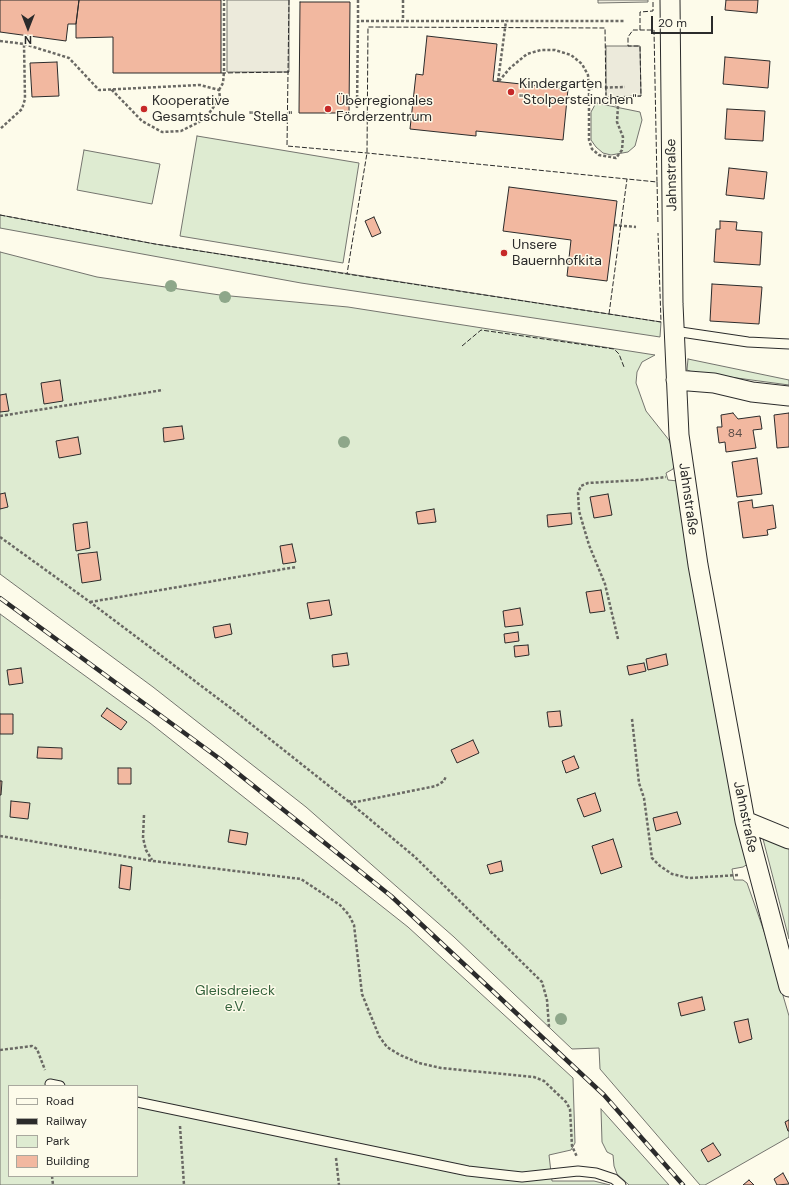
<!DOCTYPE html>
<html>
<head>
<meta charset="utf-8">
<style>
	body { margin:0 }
	#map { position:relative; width:789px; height:1185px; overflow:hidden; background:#fdfbea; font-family:"DM Sans",sans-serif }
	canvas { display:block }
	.legend { position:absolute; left:8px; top:1085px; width:130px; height:92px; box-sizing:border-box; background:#fdfbea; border:1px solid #a9a89e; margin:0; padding:5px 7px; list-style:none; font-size:12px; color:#2b2b2b }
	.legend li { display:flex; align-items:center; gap:8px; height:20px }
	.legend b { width:20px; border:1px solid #a9a89e }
	.north { position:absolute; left:8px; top:8px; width:40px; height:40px; -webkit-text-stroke:3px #fdfbea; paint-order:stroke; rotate:180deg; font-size:11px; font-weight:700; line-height:16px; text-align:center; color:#2b2b2b }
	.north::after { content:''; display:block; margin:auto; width:14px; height:18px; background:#2b2b2b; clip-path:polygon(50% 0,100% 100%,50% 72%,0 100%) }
	.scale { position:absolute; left:651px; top:16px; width:62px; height:18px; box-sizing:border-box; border:2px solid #2b2b2b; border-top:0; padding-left:5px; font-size:12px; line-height:14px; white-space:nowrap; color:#2b2b2b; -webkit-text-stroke:3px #fdfbea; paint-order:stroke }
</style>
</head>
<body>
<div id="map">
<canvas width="789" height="1185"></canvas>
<ul class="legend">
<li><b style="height:5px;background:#fdfbea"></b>Road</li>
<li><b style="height:5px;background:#2b2b2b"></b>Railway</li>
<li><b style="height:11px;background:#deebd1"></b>Park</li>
<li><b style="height:11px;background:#f2b8a0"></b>Building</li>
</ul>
<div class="north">N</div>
<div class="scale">20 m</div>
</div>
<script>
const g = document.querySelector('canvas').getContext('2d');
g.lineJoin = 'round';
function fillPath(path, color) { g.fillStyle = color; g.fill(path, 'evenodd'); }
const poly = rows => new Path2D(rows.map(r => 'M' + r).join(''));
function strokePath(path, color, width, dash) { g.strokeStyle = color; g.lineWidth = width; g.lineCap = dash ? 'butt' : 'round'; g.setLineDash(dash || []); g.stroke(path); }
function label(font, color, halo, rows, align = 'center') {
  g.font = font + ' "DM Sans",sans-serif'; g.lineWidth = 3; g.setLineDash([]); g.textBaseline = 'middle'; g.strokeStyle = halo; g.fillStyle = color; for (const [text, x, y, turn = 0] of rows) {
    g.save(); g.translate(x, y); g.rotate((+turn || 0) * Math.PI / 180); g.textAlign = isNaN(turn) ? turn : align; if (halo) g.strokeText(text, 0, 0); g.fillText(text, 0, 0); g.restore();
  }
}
const green = poly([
	[596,103,640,112,642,120,635,146,628,152,611,155,603,153,596,147,591,140,591,112,596,103],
	[197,136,359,163,343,263,180,236,197,136],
	[84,150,160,164,152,204,77,190,84,150],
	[0,215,155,244,661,322,660,337,301,283,0,228,0,215],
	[0,252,97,277,220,295,348,307,655,355,642,362,637,372,636,383,646,411,669,440,674,453,675,464,673,469,666,473,668,480,678,481,748,864,743,867,732,869,734,880,743,880,747,883,765,934,789,1016,789,1137,705,1185,700,1185,600,1069,599,1048,572,1049,454,937,306,807,153,687,0,574,0,252],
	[688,359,789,380,789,385,692,372,687,370,688,359],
	[0,614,150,723,408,927,573,1078,575,1143,571,1150,549,1155,552,1181,594,1181,610,1185,0,1185,0,614],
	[9,1086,137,1086,137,1176,9,1176,9,1086],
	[769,837,789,847,789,939,763,839,769,837],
	[601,1109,669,1185,629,1185,617,1174,614,1166,613,1155,607,1152,602,1142,601,1109]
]);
const parking = poly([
	[227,0,289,0,289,72,227,72,227,0],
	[598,0,648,0,648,2,598,3,598,0],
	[606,46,640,46,641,96,606,97,606,46]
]);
const building = poly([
	[0,0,79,0,76,24,68,24,66,41,0,32,0,0],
	[79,0,221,0,221,73,113,73,113,37,76,38,76,24,79,0],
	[726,0,758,0,757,13,725,10,726,0],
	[300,2,350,2,349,113,299,113,300,2],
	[427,36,497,44,493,81,568,89,563,140,476,131,476,136,410,129,416,74,423,75,427,36],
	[725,57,770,61,768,88,723,84,725,57],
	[57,62,59,96,32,97,30,63,57,62],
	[727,109,765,111,763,141,725,139,727,109],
	[729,168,767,172,764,199,726,195,729,168],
	[509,187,617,201,607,281,567,276,571,240,503,231,509,187],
	[374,217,381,233,372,237,365,221,374,217],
	[720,221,737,222,736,230,762,232,760,265,714,262,716,229,720,229,720,221],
	[712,284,762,287,759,324,710,321,712,284],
	[60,380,63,401,44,404,41,383,60,380],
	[6,394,9,411,0,412,0,395,6,394],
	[733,413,738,419,760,416,762,429,753,430,756,448,726,452,725,442,719,443,717,427,722,427,721,415,733,413],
	[789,413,789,447,777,448,774,415,789,413],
	[182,426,184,439,164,442,163,428,182,426],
	[78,437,81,454,59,458,56,441,78,437],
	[757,458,762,494,737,497,732,462,757,458],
	[5,493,8,507,0,509,0,494,5,493],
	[608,494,612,515,594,518,590,497,608,494],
	[752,500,753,508,773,505,776,528,767,530,768,535,743,538,738,502,752,500],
	[434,509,436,522,418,524,416,512,434,509],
	[571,513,572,524,548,527,547,515,571,513],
	[87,522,90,548,76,551,73,524,87,522],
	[292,544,296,562,283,564,280,546,292,544],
	[97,552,101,580,82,583,78,554,97,552],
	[601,590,605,611,590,613,586,592,601,590],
	[329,600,332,615,310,619,307,603,329,600],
	[520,608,523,625,505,627,503,611,520,608],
	[230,624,232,634,215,638,213,627,230,624],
	[518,632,519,641,505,643,504,634,518,632],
	[528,645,529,655,515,657,514,646,528,645],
	[347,653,349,665,333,667,332,655,347,653],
	[666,654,668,665,648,670,646,659,666,654],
	[644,663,646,671,629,675,627,666,644,663],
	[21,668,23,683,9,685,7,670,21,668],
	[107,708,127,722,121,730,101,716,107,708],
	[560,711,562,726,549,727,547,712,560,711],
	[0,714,13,714,13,734,0,734,0,714],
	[473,740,479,753,457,763,451,750,473,740],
	[38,747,62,748,62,759,37,758,38,747],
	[574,756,579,768,566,773,562,761,574,756],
	[118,768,131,768,131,784,118,784,118,768],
	[0,781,2,781,1,795,0,795,0,781],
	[595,793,601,811,584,817,577,799,595,793],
	[11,801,30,803,28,819,10,817,11,801],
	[677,812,681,824,656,831,653,818,677,812],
	[230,830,248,833,246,845,228,842,230,830],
	[613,839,622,867,601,874,592,846,613,839],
	[501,861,503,871,490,874,487,865,501,861],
	[121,865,132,867,130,890,119,888,121,865],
	[702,997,705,1010,681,1016,678,1003,702,997],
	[748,1019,752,1039,739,1043,734,1022,748,1019],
	[789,1120,789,1131,788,1131,785,1122,789,1120],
	[713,1143,721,1155,708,1162,701,1150,713,1143],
	[783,1173,789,1184,777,1185,774,1179,783,1173],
	[749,1180,754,1185,743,1185,749,1180]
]);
const path = poly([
	[358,0,358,21],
	[403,0,403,21],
	[0,41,24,44,25,99,22,109,0,129],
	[24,44,69,58,99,90,200,85,219,90,220,98,205,119,181,131,162,132,142,121,111,89],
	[498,81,506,21,625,21],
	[499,81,510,68,527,54,541,50,555,50,571,55,582,64,588,75,589,88,625,87],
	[589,88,589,140,592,149,599,155,616,158,622,150,623,137,617,122,618,106,614,103,589,103],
	[219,90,223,83,224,72,224,0],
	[357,108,358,21,506,21],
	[614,225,636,227],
	[0,416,163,390],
	[0,537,90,602,232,709,348,801,415,857,542,982,547,1000,549,1027],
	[90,602,296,567],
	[618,639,605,584,589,545,579,511,578,493,581,486,588,483,640,480,666,477],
	[632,719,639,783,644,798,652,858,660,866,672,874,689,878,739,875],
	[348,801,356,802,436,786,444,781,446,776],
	[144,815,143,838,146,850,152,860],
	[0,836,153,861,301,879,340,905,349,915,354,925,362,994,379,1036,387,1047,400,1055,419,1063,441,1068,534,1077,544,1081,566,1102,570,1109,572,1146,577,1157],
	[0,1050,32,1046,37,1049,45,1070],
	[180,1126,184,1185],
	[336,1158,339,1185],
	[52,1176,53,1185]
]);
const lane = poly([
	[674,331,748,342,789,344],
	[50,1084,60,1086],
	[137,1102,468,1171,522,1177,578,1171,596,1173,614,1179,621,1185]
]);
const street = poly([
	[670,0,673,304,679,435,698,565,745,821,789,987],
	[676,380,714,383,752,392,789,396],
	[745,821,789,839]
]);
const rail = poly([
	[0,598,220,759,391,896,604,1095,683,1185]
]);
const fence = poly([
	[289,0,287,146,367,153,657,182,654,30,633,30,628,37,628,46,640,46,641,96,606,97,605,28,368,27,367,153,347,274,661,322,658,233],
	[640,30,640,12,653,11,653,0],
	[221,73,289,72],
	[657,182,658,224],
	[0,215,155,244,347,274],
	[609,314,627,179],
	[462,346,481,330,614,349,619,354,624,367]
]);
const trees = [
	[171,286],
	[225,297],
	[344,442],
	[561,1019]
];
const markers = [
	[511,92,4,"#c62828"],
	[144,109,4,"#c62828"],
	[328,109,4,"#c62828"],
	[504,253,4,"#c62828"]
];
const numberNames = [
	["84",735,434]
];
const poiNames = [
	["Kindergarten",519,84],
	["\"Stolpersteinchen\"",519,100],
	["Kooperative",152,101],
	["Gesamtschule \"Stella\"",152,117],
	["Überregionales",336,101],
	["Förderzentrum",336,117],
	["Unsere",512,245],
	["Bauernhofkita",512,261]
];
const streetNames = [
	["Jahnstraße",672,175,-91],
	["Jahnstraße",688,499,82],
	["Jahnstraße",745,817,78]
];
const parkNames = [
	["Gleisdreieck",235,991],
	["e.V.",235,1007]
];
fillPath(green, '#deebd1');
strokePath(green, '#74746e', 1);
fillPath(parking, '#eceadb');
strokePath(parking, '#74746e', 1);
fillPath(building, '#f2b8a0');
strokePath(building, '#2b2b2b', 1);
strokePath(lane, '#2b2b2b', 11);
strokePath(street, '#2b2b2b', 21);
strokePath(path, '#6a6964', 2.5, [3, 2]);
strokePath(lane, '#fdfbea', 9);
strokePath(street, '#fdfbea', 19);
strokePath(rail, '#2b2b2b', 4.5);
strokePath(rail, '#fdfbea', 3, [9]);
strokePath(fence, '#2b2b2b', 1, [5, 2]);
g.fillStyle = '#8ea78a';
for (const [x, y] of trees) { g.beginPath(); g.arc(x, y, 6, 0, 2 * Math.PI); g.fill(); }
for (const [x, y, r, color] of markers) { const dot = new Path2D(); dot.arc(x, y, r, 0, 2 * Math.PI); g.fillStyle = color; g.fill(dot); strokePath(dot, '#fdfbea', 1.5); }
label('12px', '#5d4e48', null, numberNames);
label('14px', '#2b2b2b', '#fdfbea', poiNames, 'left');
label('14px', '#2b2b2b', '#fdfbea', streetNames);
label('14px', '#34623c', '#fdfbea', parkNames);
</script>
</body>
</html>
